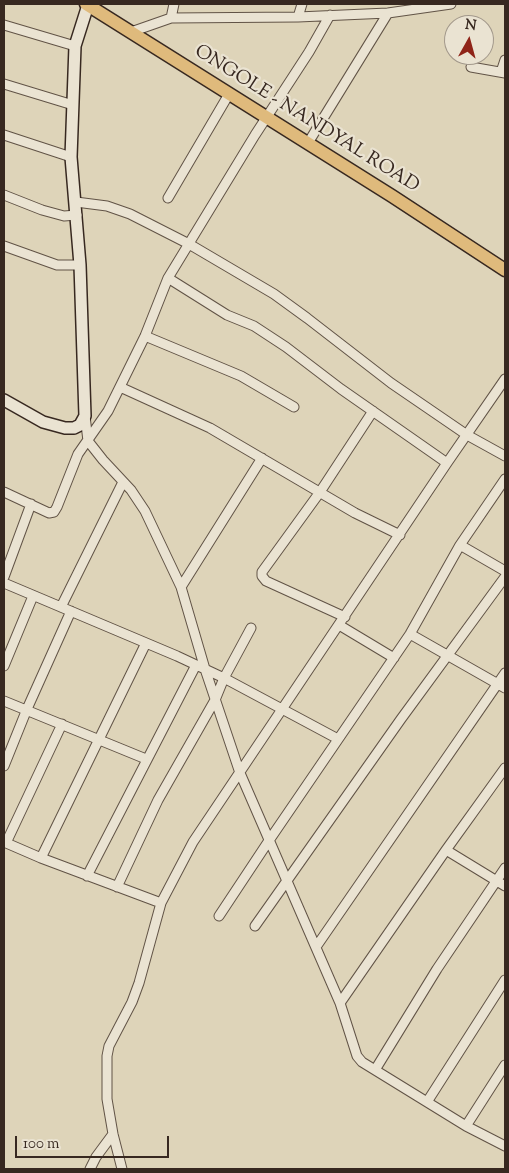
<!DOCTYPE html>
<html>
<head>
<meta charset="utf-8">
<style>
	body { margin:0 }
	#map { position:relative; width:509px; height:1173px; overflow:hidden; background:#ded4b9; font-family:"Sorts Mill Goudy",serif }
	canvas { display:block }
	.frame { position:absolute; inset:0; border:5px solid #372820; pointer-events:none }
	.north { position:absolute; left:444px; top:15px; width:50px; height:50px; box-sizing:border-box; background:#eae3d2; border:1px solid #a2988b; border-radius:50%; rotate:7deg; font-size:14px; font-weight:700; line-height:20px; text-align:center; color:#372820 }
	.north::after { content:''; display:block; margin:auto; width:18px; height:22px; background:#8f2418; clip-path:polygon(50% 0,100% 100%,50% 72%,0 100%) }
	.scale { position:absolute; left:15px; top:1136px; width:154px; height:22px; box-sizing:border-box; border:2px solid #372820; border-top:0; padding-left:6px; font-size:15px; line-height:18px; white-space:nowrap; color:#372820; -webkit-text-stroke:4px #eae3d2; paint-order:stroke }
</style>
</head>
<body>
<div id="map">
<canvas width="509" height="1173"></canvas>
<div class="frame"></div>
<div class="north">N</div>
<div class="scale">100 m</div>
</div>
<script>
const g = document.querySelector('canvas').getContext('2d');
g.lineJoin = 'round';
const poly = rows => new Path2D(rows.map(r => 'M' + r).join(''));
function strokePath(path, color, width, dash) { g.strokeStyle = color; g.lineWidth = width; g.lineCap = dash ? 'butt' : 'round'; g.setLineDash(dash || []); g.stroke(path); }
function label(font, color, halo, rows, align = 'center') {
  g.font = font + ' "Sorts Mill Goudy",serif'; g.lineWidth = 4.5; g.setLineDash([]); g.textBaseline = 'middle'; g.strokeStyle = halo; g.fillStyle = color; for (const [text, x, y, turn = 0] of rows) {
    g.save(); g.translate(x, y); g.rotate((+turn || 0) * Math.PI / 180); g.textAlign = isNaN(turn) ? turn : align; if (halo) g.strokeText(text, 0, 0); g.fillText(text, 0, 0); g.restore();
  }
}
const minor = poly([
	[298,17,302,4],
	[171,18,174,4],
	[4,25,75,46],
	[131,32,171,18,298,17,388,13,451,4],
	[471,67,505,73],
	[501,72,505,60],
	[4,84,73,105],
	[4,135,71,157],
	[308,143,388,13],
	[4,195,42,210,64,216,77,215],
	[168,198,229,94],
	[76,202,107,206,130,214,189,244,274,294,307,318,391,383,467,435,505,456],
	[4,246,57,265,80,265],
	[168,278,227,315,254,326,286,347,341,389,447,463],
	[145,336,241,376,294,407],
	[120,387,210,428,355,513,400,535],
	[85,416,88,441,103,460,131,490,145,511,181,587,205,669,240,773,340,1003,357,1056,362,1062,466,1126,505,1146],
	[4,492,49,513,54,512,57,507,78,454,108,411,145,336,168,278,255,135,309,52,330,15],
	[460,545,505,571],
	[4,577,31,504],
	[4,583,177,656,224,678,338,739],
	[181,587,262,458],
	[61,607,123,482],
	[345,617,266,581,262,576,262,572,320,492,373,411],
	[339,625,394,658],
	[410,634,505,688],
	[4,666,33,596],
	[4,701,146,759],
	[4,766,27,709,71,611],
	[4,842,41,858,161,903,193,842,447,463,505,379],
	[6,843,62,724],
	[446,850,505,886],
	[41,858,146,643],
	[87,876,196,665],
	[117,887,158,800,215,700,224,678,251,628],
	[219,916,268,842,410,634,460,545,505,479],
	[255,926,401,719,505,577],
	[316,947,505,673],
	[340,1003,446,850,505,768],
	[375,1070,437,969,505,868],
	[427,1102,505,980],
	[466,1126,505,1065],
	[90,1169,96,1157,113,1134],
	[122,1169,113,1134,107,1099,107,1056,109,1046,132,1002,139,983,161,903]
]);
const secondary = poly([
	[4,400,43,422,65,428,74,428,80,425,85,416,80,265,71,157,75,46,88,5]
]);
const primary = poly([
	[86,4,392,196,505,270]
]);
const streetNames = [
	["ONGOLE - NANDYAL ROAD",306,120,32]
];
strokePath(minor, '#615346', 11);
strokePath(secondary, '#372820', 14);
strokePath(primary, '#372820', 15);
strokePath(minor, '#eae3d2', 9);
strokePath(secondary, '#eae3d2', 11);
strokePath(primary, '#dfba7c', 12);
label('19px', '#372820', '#eae3d2', streetNames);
</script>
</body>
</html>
